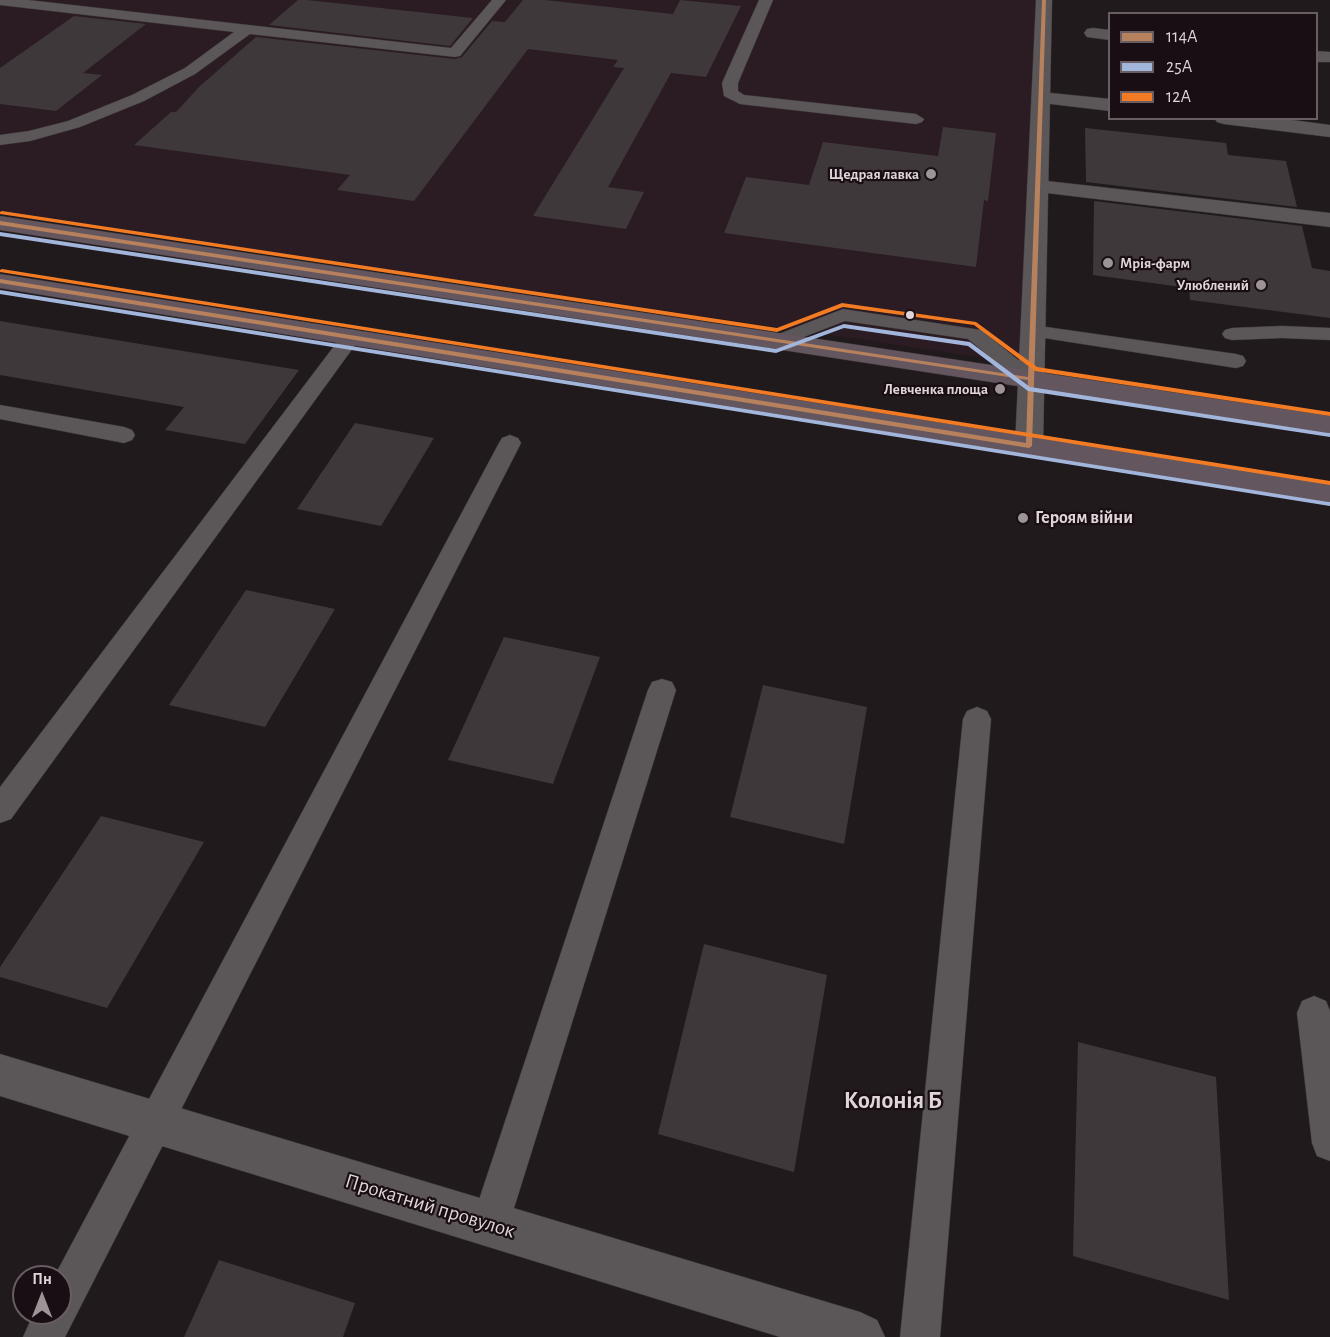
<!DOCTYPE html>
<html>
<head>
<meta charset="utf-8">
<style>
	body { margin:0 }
	#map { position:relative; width:1330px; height:1337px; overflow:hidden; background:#201a1d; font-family:"Alegreya Sans",sans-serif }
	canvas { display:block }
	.legend { position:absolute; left:1108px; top:12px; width:210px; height:108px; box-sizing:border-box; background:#190e13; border:2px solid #685e62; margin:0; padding:8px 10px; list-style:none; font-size:18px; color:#ded5d8 }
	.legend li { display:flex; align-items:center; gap:12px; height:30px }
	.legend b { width:30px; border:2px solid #685e62 }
	.north { position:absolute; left:12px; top:1265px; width:60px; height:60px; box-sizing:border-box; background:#190e13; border:2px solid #685e62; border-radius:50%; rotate:0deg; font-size:16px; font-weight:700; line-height:24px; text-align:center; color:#ded5d8 }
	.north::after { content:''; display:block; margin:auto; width:21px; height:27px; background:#9c9497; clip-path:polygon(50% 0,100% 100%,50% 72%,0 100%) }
</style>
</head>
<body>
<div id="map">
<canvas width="1330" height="1337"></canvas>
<ul class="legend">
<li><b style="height:8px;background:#b6815c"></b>114А</li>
<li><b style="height:8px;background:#a2b5db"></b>25А</li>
<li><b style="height:8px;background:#f37b24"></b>12А</li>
</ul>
<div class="north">Пн</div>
</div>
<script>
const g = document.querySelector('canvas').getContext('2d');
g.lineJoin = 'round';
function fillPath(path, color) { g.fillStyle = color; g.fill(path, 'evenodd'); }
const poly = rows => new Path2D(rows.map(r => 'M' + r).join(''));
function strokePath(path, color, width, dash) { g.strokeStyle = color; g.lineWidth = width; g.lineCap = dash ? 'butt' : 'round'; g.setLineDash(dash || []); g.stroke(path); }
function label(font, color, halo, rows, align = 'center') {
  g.font = font + ' "Alegreya Sans",sans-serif'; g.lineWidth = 4.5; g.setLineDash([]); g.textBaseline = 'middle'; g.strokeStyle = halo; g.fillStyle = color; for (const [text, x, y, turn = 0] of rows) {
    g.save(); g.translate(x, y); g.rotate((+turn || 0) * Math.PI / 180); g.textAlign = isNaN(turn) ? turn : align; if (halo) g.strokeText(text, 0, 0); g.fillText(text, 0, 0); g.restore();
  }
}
const built = poly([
	[0,0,1036,0,1019,363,0,212]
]);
const building = poly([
	[298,0,307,0,473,18,450,46,269,25],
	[523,0,545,0,673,14,680,0,741,6,706,77,671,73,608,187,644,192,626,229,533,216,624,68,613,67,618,60,528,49,414,201,337,190,350,175,134,145,171,112,176,112,199,87,256,37,455,59,462,57,492,21,505,22],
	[74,16,146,24,83,73,102,75,56,111,0,104,0,68],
	[943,127,996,133,988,201,984,200,976,267,724,233,746,177,809,185,823,142,938,156],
	[1085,128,1226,143,1228,155,1286,161,1297,207,1086,182],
	[1094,201,1302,226,1312,268,1330,271,1330,318,1190,300,1189,288,1093,275],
	[0,321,299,370,245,444,165,430,184,407,0,375],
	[355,423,434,438,381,526,297,509],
	[246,590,335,609,265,727,169,705],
	[504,637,600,657,553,784,448,760],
	[763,685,867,707,844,844,730,817],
	[101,816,204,842,107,1008,0,977,0,967],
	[704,944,827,975,794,1172,658,1134],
	[1078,1042,1216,1077,1229,1300,1073,1256],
	[219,1260,355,1303,343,1337,184,1337]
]);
const service = poly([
	[0,0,28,0,451,48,492,0,506,0,460,56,455,57,250,34,195,74,144,101,80,127,30,141,0,145,0,135,29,131,68,121,132,95,185,68,234,32,0,5,0,0],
	[759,0,773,0,738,83,738,91,744,95,916,114,924,119,922,122,916,124,740,104,724,96,722,83,759,0],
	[843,309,981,330,1042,379,1039,384,1031,386,1023,384,968,339,845,321,778,347,771,345,768,341,771,337,843,309],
	[1032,325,1236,354,1243,356,1246,361,1243,366,1236,368,1025,335,1022,331,1025,327,1032,325],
	[1282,326,1330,328,1330,340,1282,338,1232,340,1225,338,1222,334,1225,330,1232,328,1282,326],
	[351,331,358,333,361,337,358,341,11,819,0,823,0,787,344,333,351,331],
	[0,405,124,427,132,430,135,435,132,440,124,443,0,419,0,405],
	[510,435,518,438,521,443,65,1337,23,1337,34,1313,60,1313,60,1277,54,1277,499,443,502,438,510,435],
	[662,679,672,682,676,690,509,1224,503,1237,490,1243,477,1237,471,1224,648,690,652,682,662,679],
	[977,707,987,711,991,719,940,1337,900,1337,963,719,967,711,977,707],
	[1314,996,1326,1001,1330,1011,1330,1161,1317,1156,1312,1143,1297,1013,1302,1001,1314,996]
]);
const minor = poly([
	[1093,28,1110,30,1110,40,1087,37,1084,33,1087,29,1093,28],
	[1316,51,1330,52,1330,62,1316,62,1316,51],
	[1041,92,1110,99,1110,111,1034,102,1031,98,1034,94,1041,92],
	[1214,118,1277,118,1330,125,1330,137,1224,124,1217,122,1214,118],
	[1038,180,1330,213,1330,227,1030,191,1027,186,1030,181,1038,180],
	[0,1054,860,1312,877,1320,885,1337,780,1337,0,1096,0,1054]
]);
const tertiary = poly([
	[1036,0,1052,0,1043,446,1039,453,1029,455,1019,453,1015,446,1036,0]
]);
const primary = poly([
	[0,216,1330,416,1330,434,0,230,0,216],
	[0,274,1330,484,1330,504,0,288,0,274]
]);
const bus1 = poly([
	[1042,0,1046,0,1032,446,1029,448,0,283,0,279,1026,443,1028,380,0,225,0,221,1028,377,1042,0]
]);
const bus2 = poly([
	[0,232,776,349,844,324,970,342,1030,387,1328,433,1330,433,1330,437,1028,391,968,346,844,328,776,353,0,236,0,232],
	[0,290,1328,502,1330,502,1330,506,0,294,0,290]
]);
const bus3 = poly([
	[2,211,777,328,842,303,976,322,1037,367,1330,412,1330,416,1035,371,974,325,843,307,777,332,0,214,0,212,2,211],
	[2,269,1330,481,1330,485,0,272,0,270,2,269]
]);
const markers = [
	[931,174,6,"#9c9497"],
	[1108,263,6,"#9c9497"],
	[1261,285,6,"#9c9497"],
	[910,315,5,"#ded5d8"],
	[1000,389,6,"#9c9497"],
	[1023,518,6,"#9c9497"]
];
const farPoinames = [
	["Щедрая лавка",919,174],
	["Мрія-фарм",1120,263,"left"],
	["Улюблений",1249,285],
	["Левченка площа",988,389]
];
const poiNames = [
	["Героям війни",1035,518]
];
const nearStreetnames = [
	["Прокатний провулок",430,1206,17]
];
const nearNeighbourhoodnames = [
	["Колонія Б",893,1101]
];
fillPath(built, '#2b1b22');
fillPath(building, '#3e383b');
strokePath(service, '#3c3739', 1);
strokePath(minor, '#3c3739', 1);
strokePath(tertiary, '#3c3739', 1);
strokePath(primary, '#3c3739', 1);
fillPath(service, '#5b5658');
fillPath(minor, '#5b5658');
fillPath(tertiary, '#5b5658');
fillPath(primary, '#64565e');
fillPath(bus1, '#b6815c');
fillPath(bus2, '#a2b5db');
fillPath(bus3, '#f37b24');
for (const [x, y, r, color] of markers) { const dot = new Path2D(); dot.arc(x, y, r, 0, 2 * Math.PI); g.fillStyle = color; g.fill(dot); strokePath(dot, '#190e13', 2); }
label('bold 15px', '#ded5d8', '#190e13', farPoinames, 'right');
label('bold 18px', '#ded5d8', '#190e13', poiNames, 'left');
label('21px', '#ded5d8', '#190e13', nearStreetnames);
label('bold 24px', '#ded5d8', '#190e13', nearNeighbourhoodnames);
</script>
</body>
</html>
